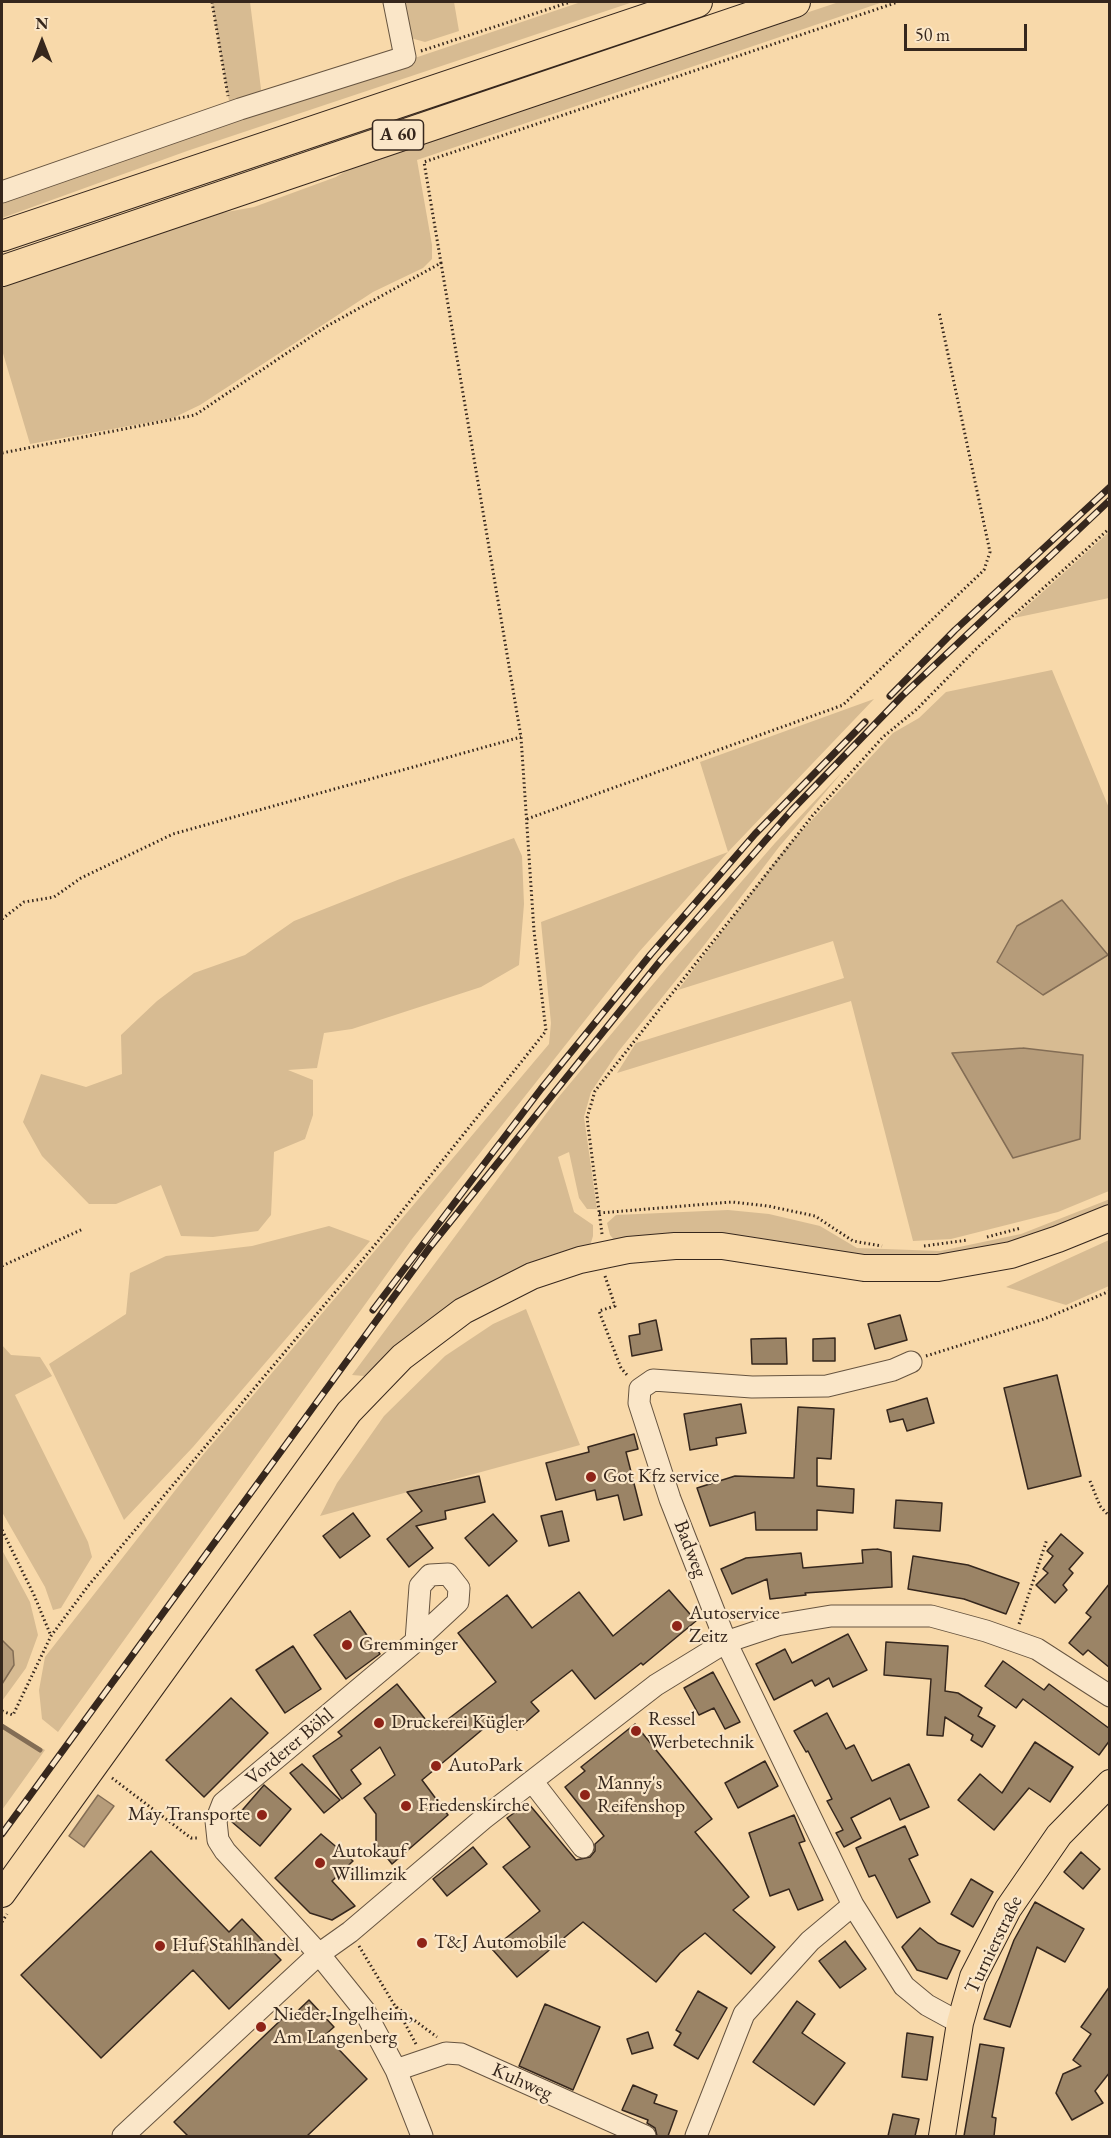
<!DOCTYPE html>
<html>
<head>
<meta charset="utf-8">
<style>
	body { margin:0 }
	#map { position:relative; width:1111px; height:2138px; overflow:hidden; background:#f8d9aa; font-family:"EB Garamond",serif }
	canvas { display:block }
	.frame { position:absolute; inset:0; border:3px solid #36271d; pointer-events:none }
	.north { position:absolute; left:12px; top:12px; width:60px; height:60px; -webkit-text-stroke:4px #fae6c8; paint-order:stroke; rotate:0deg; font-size:16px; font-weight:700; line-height:24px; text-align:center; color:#36271d }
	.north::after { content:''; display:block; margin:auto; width:21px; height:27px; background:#36271d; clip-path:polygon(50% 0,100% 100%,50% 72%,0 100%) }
	.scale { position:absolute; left:904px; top:24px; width:123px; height:27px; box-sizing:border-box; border:3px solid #36271d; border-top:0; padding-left:8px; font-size:18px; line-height:21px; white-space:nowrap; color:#36271d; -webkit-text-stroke:4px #fae6c8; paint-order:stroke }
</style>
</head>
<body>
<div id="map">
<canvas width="1111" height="2138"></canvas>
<div class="frame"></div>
<div class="north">N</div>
<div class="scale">50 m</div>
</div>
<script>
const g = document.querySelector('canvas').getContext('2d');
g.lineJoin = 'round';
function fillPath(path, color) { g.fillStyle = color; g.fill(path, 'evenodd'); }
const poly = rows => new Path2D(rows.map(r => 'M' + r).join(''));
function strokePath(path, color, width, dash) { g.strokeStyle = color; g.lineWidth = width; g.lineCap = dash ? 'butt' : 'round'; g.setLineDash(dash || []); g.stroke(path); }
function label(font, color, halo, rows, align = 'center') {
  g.font = font + ' "EB Garamond",serif'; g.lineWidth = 4.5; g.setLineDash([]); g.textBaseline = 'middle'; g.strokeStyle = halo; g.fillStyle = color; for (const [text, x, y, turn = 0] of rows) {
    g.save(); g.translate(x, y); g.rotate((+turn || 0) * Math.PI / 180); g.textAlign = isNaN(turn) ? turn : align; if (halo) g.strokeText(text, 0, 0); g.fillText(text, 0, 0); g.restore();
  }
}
const green = poly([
	[212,2,250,2,262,97,230,107],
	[400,2,454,2,459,31,425,42,407,37],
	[581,2,633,2,187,151,2,218,2,197],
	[839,2,883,2,417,160,432,245,432,259,423,268,373,292,200,405,173,418,30,444,2,350,2,286,194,218,254,207,336,177,366,159],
	[1109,532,1109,598,1014,618],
	[1052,670,1109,808,1109,1191,1058,1212,951,1239,913,1241,851,1001,617,1073,636,1043,844,978,833,941,678,990,783,851,893,733,919,718,946,692],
	[874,699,728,852,639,952,412,1239,58,1732,42,1719,39,1690,45,1657,202,1456,549,1044,551,1023,541,922,728,852,700,762],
	[844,770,779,847,702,948,618,1052,591,1092,584,1117,597,1209,587,1209,579,1198,569,1152,558,1157,574,1212,593,1225,593,1236,589,1249,470,1295,417,1328,364,1376,352,1375,557,1099,669,965,775,843],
	[514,838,522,856,524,904,519,965,481,987,352,1029,324,1033,317,1068,288,1070,313,1080,313,1115,305,1139,274,1152,271,1215,258,1231,213,1237,181,1236,161,1185,116,1204,89,1204,42,1156,23,1122,41,1074,86,1087,122,1074,121,1035,157,1001,194,973,245,955,294,921,400,879],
	[1110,1199,1109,1211,1054,1235,943,1258,831,1255,798,1244,752,1237,689,1235,616,1242,610,1235,607,1223,616,1215,728,1210,769,1214,820,1226,857,1248,940,1251,1021,1234],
	[329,1226,370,1241,193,1447,124,1520,49,1364,126,1314,130,1273,166,1256,252,1246],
	[1109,1240,1109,1286,1066,1305,1006,1287],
	[526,1309,580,1445,320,1516,337,1483,384,1416,445,1356,493,1324],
	[2,1345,11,1355,40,1357,52,1376,15,1395,88,1542,92,1557,61,1608,53,1610,45,1587,2,1512],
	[2,1550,30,1602,38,1635,26,1668,2,1701,2,1684,14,1665,13,1651,2,1640],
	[2,1726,45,1750,2,1810]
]);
const water = poly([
	[1062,900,1108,955,1043,995,997,962,1017,926,1062,900],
	[1023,1048,1083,1055,1080,1139,1013,1158,952,1053,1023,1048],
	[2,1640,13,1651,14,1665,2,1684,2,1640],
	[98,1795,114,1806,84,1847,69,1836,98,1795]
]);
const stream = poly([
	[2,1726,40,1750]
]);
const building = poly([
	[900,1315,907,1340,875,1349,868,1324,900,1315],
	[656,1320,662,1350,632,1356,629,1336,640,1334,639,1324,656,1320],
	[786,1338,787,1364,752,1364,751,1339,786,1338],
	[835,1338,835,1361,813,1361,813,1339,835,1338],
	[1057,1375,1081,1476,1028,1489,1004,1388,1057,1375],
	[927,1398,934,1423,907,1431,903,1419,890,1422,887,1410,927,1398],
	[741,1404,746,1433,716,1438,717,1445,690,1450,684,1414,741,1404],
	[798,1407,834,1409,831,1459,817,1458,817,1486,854,1489,853,1513,817,1510,817,1530,756,1530,755,1512,710,1526,697,1488,735,1476,794,1478,798,1407],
	[634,1434,638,1449,626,1452,642,1515,624,1520,618,1495,597,1500,595,1490,556,1500,546,1463,589,1452,588,1447,634,1434],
	[479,1476,485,1502,445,1511,446,1519,416,1526,433,1548,409,1567,387,1539,422,1511,407,1492,479,1476],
	[896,1500,942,1503,940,1531,894,1528,896,1500],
	[562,1511,569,1541,549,1546,541,1516,562,1511],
	[353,1513,370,1536,340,1558,323,1536,353,1513],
	[493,1514,517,1541,489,1566,465,1538,493,1514],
	[1061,1534,1083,1553,1069,1569,1073,1573,1063,1585,1067,1590,1055,1603,1036,1585,1048,1573,1043,1569,1053,1556,1047,1551,1061,1534],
	[877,1549,891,1552,892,1587,805,1593,806,1595,770,1599,767,1579,732,1594,721,1569,746,1558,801,1553,803,1568,863,1563,862,1550,877,1549],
	[913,1556,968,1565,1019,1583,1006,1614,964,1599,908,1589,913,1556],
	[1110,1583,1110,1668,1088,1650,1083,1655,1069,1643,1091,1617,1086,1613,1110,1583],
	[669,1590,696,1621,643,1665,641,1663,595,1699,572,1670,531,1702,539,1711,517,1730,504,1716,483,1729,422,1780,448,1815,392,1864,376,1844,376,1814,364,1798,395,1775,380,1747,351,1770,361,1784,342,1799,313,1756,342,1736,338,1732,397,1684,434,1730,496,1682,458,1633,507,1595,532,1628,579,1592,613,1636,669,1590],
	[350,1611,380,1654,346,1679,314,1635,350,1611],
	[848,1634,867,1670,833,1687,829,1678,815,1686,812,1680,774,1700,756,1664,785,1649,792,1663,848,1634],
	[886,1642,948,1646,945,1691,958,1693,982,1708,978,1716,995,1726,982,1747,971,1740,973,1735,945,1717,943,1736,927,1735,931,1679,884,1675,886,1642],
	[293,1646,321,1689,285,1713,256,1670,293,1646],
	[1003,1661,1044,1690,1049,1684,1110,1729,1110,1740,1099,1755,1023,1699,1016,1708,985,1686,1003,1661],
	[713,1672,740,1722,725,1729,714,1708,699,1715,684,1688,713,1672],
	[231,1698,268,1733,204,1797,166,1760,231,1698],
	[827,1713,846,1749,854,1745,872,1781,909,1764,929,1807,900,1820,890,1798,851,1818,861,1838,844,1847,836,1833,843,1830,827,1801,832,1799,808,1751,806,1752,794,1731,827,1713],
	[635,1724,712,1819,695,1832,749,1897,733,1910,775,1947,751,1974,705,1933,680,1953,656,1982,583,1922,517,1977,492,1949,540,1911,503,1867,530,1847,507,1818,528,1803,576,1860,590,1857,595,1851,595,1844,604,1836,565,1787,585,1771,581,1767,635,1724],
	[1035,1742,1073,1767,1050,1802,1029,1788,994,1830,958,1800,980,1774,1002,1793,1035,1742],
	[765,1761,778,1786,738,1808,725,1783,765,1761],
	[302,1764,340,1800,324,1813,290,1773,302,1764],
	[264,1785,291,1809,260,1846,232,1822,264,1785],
	[794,1815,805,1841,799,1843,823,1900,798,1910,789,1889,770,1896,749,1833,794,1815],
	[905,1826,918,1855,909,1859,930,1902,897,1918,875,1875,869,1877,856,1848,905,1826],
	[321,1834,353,1861,332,1881,355,1906,332,1920,310,1913,275,1878,321,1834],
	[473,1847,487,1864,447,1896,433,1879,473,1847],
	[151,1851,229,1932,242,1919,281,1960,229,2009,193,1970,101,2058,21,1975,151,1851],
	[1081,1852,1100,1869,1083,1889,1064,1872,1081,1852],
	[971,1879,993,1892,973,1927,951,1914,971,1879],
	[1035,1902,1084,1929,1065,1962,1037,1947,1010,2027,984,2019,1014,1940,1035,1902],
	[920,1928,938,1943,960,1951,947,1979,917,1970,902,1947,920,1928],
	[845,1941,866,1969,840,1988,819,1961,845,1941],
	[1110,1986,1110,2072,1095,2091,1103,2103,1072,2120,1056,2093,1063,2074,1081,2066,1073,2060,1091,2034,1081,2027,1110,1986],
	[698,1991,727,2008,698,2059,674,2045,681,2033,676,2030,698,1991],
	[309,2000,334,2027,325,2035,367,2079,307,2136,188,2136,174,2122,283,2018,286,2022,309,2000],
	[797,2001,815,2014,802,2033,845,2063,814,2105,753,2062,797,2001],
	[545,2004,600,2027,573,2090,519,2066,545,2004],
	[648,2032,653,2048,632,2054,627,2039,648,2032],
	[907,2033,933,2037,927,2080,902,2077,907,2033],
	[980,2044,1004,2048,992,2117,996,2118,994,2136,964,2136,980,2044],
	[633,2085,657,2095,654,2103,677,2111,668,2136,657,2136,655,2128,647,2123,648,2120,622,2110,633,2085],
	[893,2114,919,2119,915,2136,888,2136,893,2114]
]);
const path = poly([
	[212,2,228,96],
	[421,51,570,2],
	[2,453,195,415,327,326,441,263,424,162,898,2],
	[527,819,843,705,984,570,990,552,939,312],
	[2,919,24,902,54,897,81,878,173,834,521,737],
	[599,1213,732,1202,768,1206,815,1216,853,1241,882,1246],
	[602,1234,587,1118,595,1091,813,815,883,737,917,709,977,648,1110,528],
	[987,1237,1021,1228],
	[924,1246,968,1240],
	[2,1266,83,1229],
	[605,1276,615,1306,599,1311,621,1368,627,1375],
	[926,1356,1044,1319,1110,1291],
	[1090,1481,1100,1506,1110,1517],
	[2,1530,34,1595,51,1636],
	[1019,1624,1047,1539],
	[2,1711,13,1715,51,1636,88,1586,379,1240,546,1031,534,931,521,737,441,263],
	[112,1778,191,1838,199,1838],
	[2,1922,7,1914],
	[359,1946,395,2006,437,2037],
	[396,2007,416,2044]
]);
const minor = poly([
	[2,192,240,109,405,57,394,2],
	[911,1362,893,1370,827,1386,752,1387,653,1380,640,1389,639,1403,670,1499,726,1642,853,1905,904,1986,927,2005,960,2023],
	[416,1641,420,1586,430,1575,448,1574,459,1588,458,1602,416,1641,223,1803,216,1821,218,1840,225,1851,319,1954,364,2010,396,2070,422,2136],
	[532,1781,583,1847],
	[396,2070,446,2053,461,2054,645,2136],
	[123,2136,319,1954,350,1932,483,1819,656,1685,726,1642,777,1625,831,1616,931,1616,986,1631,1037,1649,1110,1696],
	[696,2136,744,2014,810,1941,853,1905]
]);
const major = poly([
	[2,1894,349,1412,402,1357,463,1311,532,1276,580,1260,628,1250,675,1246,722,1246,864,1268,938,1268,1011,1255,1058,1239,1110,1218],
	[942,2136,960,2023,973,1977,1008,1909,1059,1835,1110,1783]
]);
const highway = poly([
	[2,236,697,2],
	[2,271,795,2]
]);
const rail = poly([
	[890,696,955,630,1110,487],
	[373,1310,541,1089,651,954,755,834,865,722],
	[2,1834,430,1247,661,960,792,810,902,696,1110,500]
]);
const markers = [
	[591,1477,6,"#8f2418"],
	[677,1626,6,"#8f2418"],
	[347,1645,6,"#8f2418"],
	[379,1723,6,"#8f2418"],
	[636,1731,6,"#8f2418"],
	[436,1766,6,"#8f2418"],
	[585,1795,6,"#8f2418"],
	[406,1806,6,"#8f2418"],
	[262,1815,6,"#8f2418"],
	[320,1863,6,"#8f2418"],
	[422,1943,6,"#8f2418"],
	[160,1946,6,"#8f2418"],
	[261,2027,6,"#8f2418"]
];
const shields = [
	[398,135,51]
];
const shieldNames = [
	["A 60",398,135]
];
const poiNames = [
	["Got Kfz service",603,1477],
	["Autoservice",689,1614],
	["Zeitz",689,1637],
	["Gremminger",359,1645],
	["Ressel",648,1720],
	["Werbetechnik",648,1743],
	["Druckerei Kügler",391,1723],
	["AutoPark",448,1766],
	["Manny's",597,1784],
	["Reifenshop",597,1807],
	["Friedenskirche",418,1806],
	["May Transporte",250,1815,"right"],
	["Autokauf",332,1852],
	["Willimzik",332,1875],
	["T&J Automobile",434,1943],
	["Huf Stahlhandel",172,1946],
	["Nieder-Ingelheim,",273,2015],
	["Am Langenberg",273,2038]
];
const streetNames = [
	["Badweg",690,1549,69],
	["Vorderer Böhl",290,1747,-40],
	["Turnierstraße",994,1945,-64],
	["Kuhweg",522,2082,24]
];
fillPath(green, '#d7bb92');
fillPath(water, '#b69c7a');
strokePath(water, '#836d55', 1.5);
strokePath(stream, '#836d55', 5);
fillPath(building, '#9b8466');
strokePath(building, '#36271d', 1.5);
strokePath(minor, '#665440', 23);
strokePath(major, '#36271d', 28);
strokePath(highway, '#36271d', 32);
strokePath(path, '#36271d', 3, [1.5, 3]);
strokePath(minor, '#fae6c8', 21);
strokePath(major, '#f8d9aa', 26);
strokePath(highway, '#f8d9aa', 30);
strokePath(rail, '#36271d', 7);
strokePath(rail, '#fae6c8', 4.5, [14]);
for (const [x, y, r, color] of markers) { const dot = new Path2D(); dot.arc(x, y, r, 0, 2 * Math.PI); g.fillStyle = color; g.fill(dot); strokePath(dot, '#fae6c8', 2); }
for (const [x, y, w] of shields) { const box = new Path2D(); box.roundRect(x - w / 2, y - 15, w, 30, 4.5); g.fillStyle = '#fae6c8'; g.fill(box); strokePath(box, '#36271d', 1.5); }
label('bold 18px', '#36271d', null, shieldNames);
label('20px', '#36271d', '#fae6c8', poiNames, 'left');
label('20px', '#36271d', '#fae6c8', streetNames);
</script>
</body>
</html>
